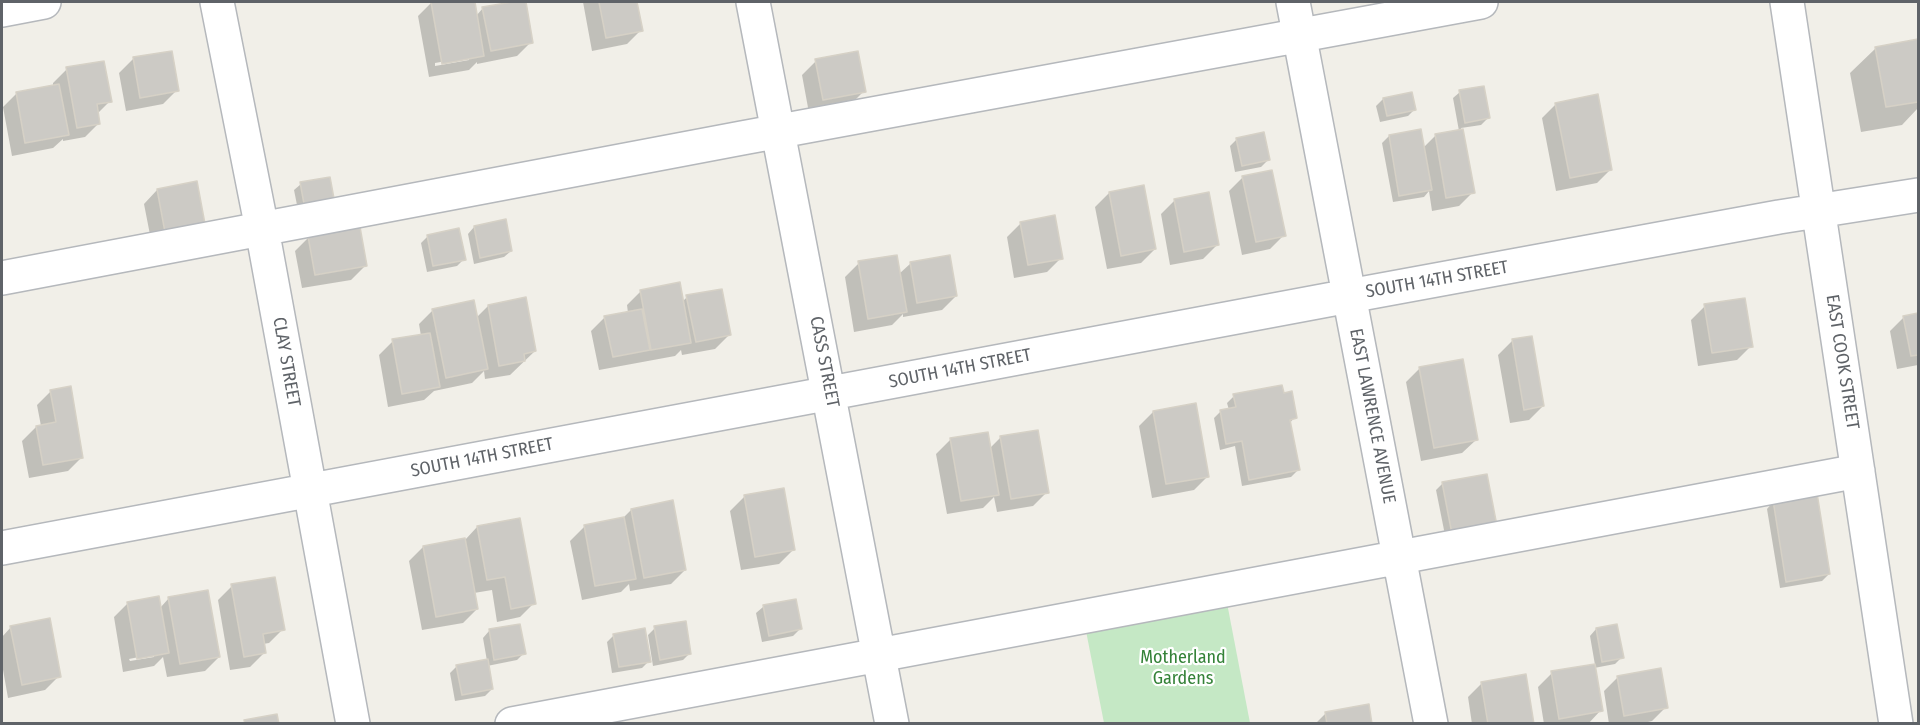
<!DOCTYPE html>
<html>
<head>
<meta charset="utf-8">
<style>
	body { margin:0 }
	#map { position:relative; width:1920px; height:725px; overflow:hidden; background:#f1efe8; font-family:"Fira Sans Condensed",sans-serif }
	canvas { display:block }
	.frame { position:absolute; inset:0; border:3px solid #5f6368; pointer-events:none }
</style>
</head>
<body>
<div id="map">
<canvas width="1920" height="725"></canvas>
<div class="frame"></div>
</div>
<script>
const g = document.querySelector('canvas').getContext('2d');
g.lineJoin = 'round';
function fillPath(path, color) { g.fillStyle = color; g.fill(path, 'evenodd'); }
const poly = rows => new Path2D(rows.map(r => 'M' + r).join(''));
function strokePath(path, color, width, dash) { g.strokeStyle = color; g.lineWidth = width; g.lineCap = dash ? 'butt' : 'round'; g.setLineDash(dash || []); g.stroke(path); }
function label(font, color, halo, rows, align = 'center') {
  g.font = font + ' "Fira Sans Condensed",sans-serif'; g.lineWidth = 4.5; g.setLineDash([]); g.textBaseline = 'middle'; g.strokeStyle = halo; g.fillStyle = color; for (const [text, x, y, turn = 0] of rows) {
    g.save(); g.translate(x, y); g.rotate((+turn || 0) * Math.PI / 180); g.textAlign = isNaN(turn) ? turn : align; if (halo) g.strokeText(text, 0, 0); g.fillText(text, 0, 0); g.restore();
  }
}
const green = poly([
	[1227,603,1250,723,1104,723,1086,631]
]);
const shadow = poly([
	[432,2,473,2,476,16,483,8,524,2,531,42,517,56,477,64,477,62,469,70,429,77,418,16],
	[469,57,469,60,435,66,435,63],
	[583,2,636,2,641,30,627,44,592,51],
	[1917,41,1918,52,1918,108,1902,125,1861,132,1850,73,1876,48],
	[171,52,177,90,163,104,126,111,119,73,133,59],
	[816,61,864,91,850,105,809,113,802,75],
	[67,69,110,101,97,114,99,123,85,137,63,141,63,139,53,148,12,156,3,107,17,93,53,86,53,83],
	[1460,92,1488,118,1481,125,1461,128,1473,192,1459,206,1432,211,1429,191,1424,197,1393,202,1382,143,1389,136,1423,148,1436,135,1459,131,1453,98],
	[1411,93,1415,109,1408,116,1380,122,1376,106,1383,99],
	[1556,104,1611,169,1597,183,1556,191,1542,118],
	[1237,139,1268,160,1261,167,1235,172,1230,146],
	[1243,177,1284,235,1270,249,1242,255,1229,191],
	[329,179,299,215,294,190,301,184],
	[157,190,189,237,152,245,144,204],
	[1109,193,1155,249,1141,263,1107,269,1095,207],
	[1175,200,1217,245,1203,259,1170,265,1161,214],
	[1021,223,1061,258,1047,272,1014,278,1007,237],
	[474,227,511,251,504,257,474,264,468,234],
	[428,236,464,259,457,266,427,272,421,243],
	[309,237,365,266,351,280,302,288,295,251],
	[859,263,899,274,911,263,956,296,942,310,903,317,903,314,892,325,854,332,845,277],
	[641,291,682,302,687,297,729,335,715,349,682,355,681,350,675,356,599,370,591,331,605,317,628,313,627,305],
	[488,306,535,351,510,375,485,379,484,371,472,383,434,391,424,400,388,407,379,355,393,341,421,336,419,324,433,310,476,318],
	[1705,306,1751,346,1737,360,1698,366,1691,320],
	[1918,314,1918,365,1897,369,1890,331,1904,317],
	[1512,341,1543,406,1529,420,1510,423,1498,355],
	[1420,368,1476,440,1462,453,1421,461,1406,382],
	[51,391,82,457,68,471,29,478,22,441,36,427,41,426,37,405],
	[1234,396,1295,417,1289,424,1298,470,1291,477,1242,486,1235,446,1220,450,1214,418,1221,411,1229,410,1227,403],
	[1153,412,1208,476,1194,490,1152,498,1139,426],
	[1000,438,1047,492,1033,506,997,512,994,497,983,508,947,514,936,454,950,440,989,449],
	[1443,483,1495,526,1446,540,1436,490],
	[744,497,793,550,779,564,741,570,730,511],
	[1773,502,1829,574,1822,581,1780,588,1767,509],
	[631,510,685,570,671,584,630,591,629,584,621,592,582,600,570,541,584,527,622,519],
	[477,527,534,603,520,617,497,622,492,590,474,593,477,609,463,623,422,630,409,561,423,547,465,540],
	[232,586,283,629,269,643,263,644,264,653,250,667,230,670,218,600],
	[169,598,219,657,205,671,167,677,163,657,154,666,123,672,114,617,128,603,160,608],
	[154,654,154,657,130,661,129,659],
	[794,600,800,629,793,636,762,642,756,613,763,607],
	[11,627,59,676,45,690,8,698,2,664,2,637],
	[655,628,689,654,683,660,653,666,648,635],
	[1596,629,1622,657,1615,664,1594,668,1601,710,1588,724,1544,724,1538,687,1552,673,1595,665,1590,636],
	[489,631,524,653,517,660,487,666,492,689,485,696,455,701,450,673,457,666,487,661,483,638],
	[614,635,649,661,642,668,612,673,607,642],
	[1618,677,1666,707,1652,721,1640,724,1609,724,1604,691],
	[1482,683,1532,724,1472,724,1468,697],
	[1326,713,1371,724,1315,724]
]);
const building = poly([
	[431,2,475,2,484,56,442,64,431,2],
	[512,2,526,2,533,43,491,51,482,7,512,2],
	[599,2,637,2,643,31,606,38,599,2],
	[1918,39,1918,102,1886,107,1875,47,1918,39],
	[172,51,179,91,140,98,133,57,172,51],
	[858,51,866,92,823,100,815,59,858,51],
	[104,61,112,102,97,104,100,124,77,128,66,67,104,61],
	[59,84,69,135,25,143,16,92,59,84],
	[1484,86,1490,118,1465,123,1459,90,1484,86],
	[1412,92,1416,110,1387,116,1383,98,1412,92],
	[1598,94,1612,170,1570,178,1555,103,1598,94],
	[1421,129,1432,190,1399,196,1389,135,1421,129],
	[1463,129,1475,193,1446,198,1435,134,1463,129],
	[1264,132,1270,160,1242,166,1236,138,1264,132],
	[1272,170,1286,236,1256,242,1242,176,1272,170],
	[330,177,335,204,305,209,300,182,330,177],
	[197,181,205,224,165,232,157,189,197,181],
	[1144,185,1156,249,1121,256,1109,192,1144,185],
	[1209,192,1219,245,1184,252,1174,199,1209,192],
	[1055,215,1063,259,1028,265,1020,222,1055,215],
	[506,219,512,251,480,258,474,226,506,219],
	[360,227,367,266,315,275,308,236,360,227],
	[459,228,466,260,433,266,427,235,459,228],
	[897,255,907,312,868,319,858,261,897,255],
	[950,255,957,296,917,303,910,262,950,255],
	[680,282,691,343,651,350,640,290,680,282],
	[722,289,731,335,696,342,686,295,722,289],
	[526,297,536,351,524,354,525,361,499,366,488,305,526,297],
	[1745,298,1753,347,1712,353,1704,304,1745,298],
	[474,300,488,369,446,378,432,309,474,300],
	[642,309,650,350,613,357,604,316,642,309],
	[1918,313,1918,355,1911,356,1903,316,1918,313],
	[430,333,440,387,402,394,392,339,430,333],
	[1532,336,1544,406,1524,410,1512,339,1532,336],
	[1463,359,1478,440,1434,448,1419,367,1463,359],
	[1282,385,1284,393,1292,391,1297,418,1290,420,1300,470,1249,480,1242,441,1226,444,1220,410,1236,407,1233,394,1282,385],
	[71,386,83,458,43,465,36,426,56,422,50,390,71,386],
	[1196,403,1209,477,1166,484,1153,411,1196,403],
	[1038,430,1049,493,1011,499,1000,436,1038,430],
	[988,432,999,495,961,501,950,438,988,432],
	[1487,474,1497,526,1452,534,1442,482,1487,474],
	[784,488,795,550,755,557,744,495,784,488],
	[1817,493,1830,574,1786,582,1773,500,1817,493],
	[673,500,686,570,644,578,631,509,673,500],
	[624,517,636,579,595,586,584,525,624,517],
	[520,518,536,604,511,609,505,577,487,580,477,526,520,518],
	[465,538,478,609,436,617,423,546,465,538],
	[275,577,285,630,263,634,266,653,244,657,231,584,275,577],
	[208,590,220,657,180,664,168,597,208,590],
	[159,596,169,653,137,659,127,602,159,596],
	[796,599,802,629,769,636,763,605,796,599],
	[50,618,61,677,22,685,10,626,50,618],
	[686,621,691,654,660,660,654,626,686,621],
	[520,624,526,654,494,660,489,629,520,624],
	[1617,624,1624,658,1602,662,1596,628,1617,624],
	[645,628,651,662,619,667,613,634,645,628],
	[488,659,493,689,462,695,456,665,488,659],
	[1595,664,1603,711,1559,719,1551,671,1595,664],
	[1661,668,1668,708,1624,716,1617,676,1661,668],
	[1526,674,1534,724,1488,724,1481,682,1526,674],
	[1369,704,1372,724,1327,724,1325,712,1369,704],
	[277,714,279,724,245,724,244,720,277,714]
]);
const minor = poly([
	[217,2,262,229,353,724],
	[753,2,892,724],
	[1293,2,1431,724],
	[1787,2,1896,724],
	[2,10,44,2],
	[2,278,742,138,1481,2],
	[2,548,1349,296,1779,217,1918,195],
	[512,724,1858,471]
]);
const streetNames = [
	["SOUTH 14TH STREET",1437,280,-10],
	["CLAY STREET",286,362,80],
	["CASS STREET",824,362,79],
	["EAST COOK STREET",1842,362,81],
	["SOUTH 14TH STREET",960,369,-11],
	["EAST LAWRENCE AVENUE",1372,416,79],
	["SOUTH 14TH STREET",482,458,-11]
];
const parkNames = [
	["Motherland",1183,658],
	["Gardens",1183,679]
];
fillPath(green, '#c5e8c5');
fillPath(shadow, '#0003');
fillPath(building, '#cccac5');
strokePath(building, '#d6d1c6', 1.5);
strokePath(minor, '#b5b8bc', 36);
strokePath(minor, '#fff', 33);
label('18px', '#5f6368', '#fff', streetNames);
label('18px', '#348238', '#fff', parkNames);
</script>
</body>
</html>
